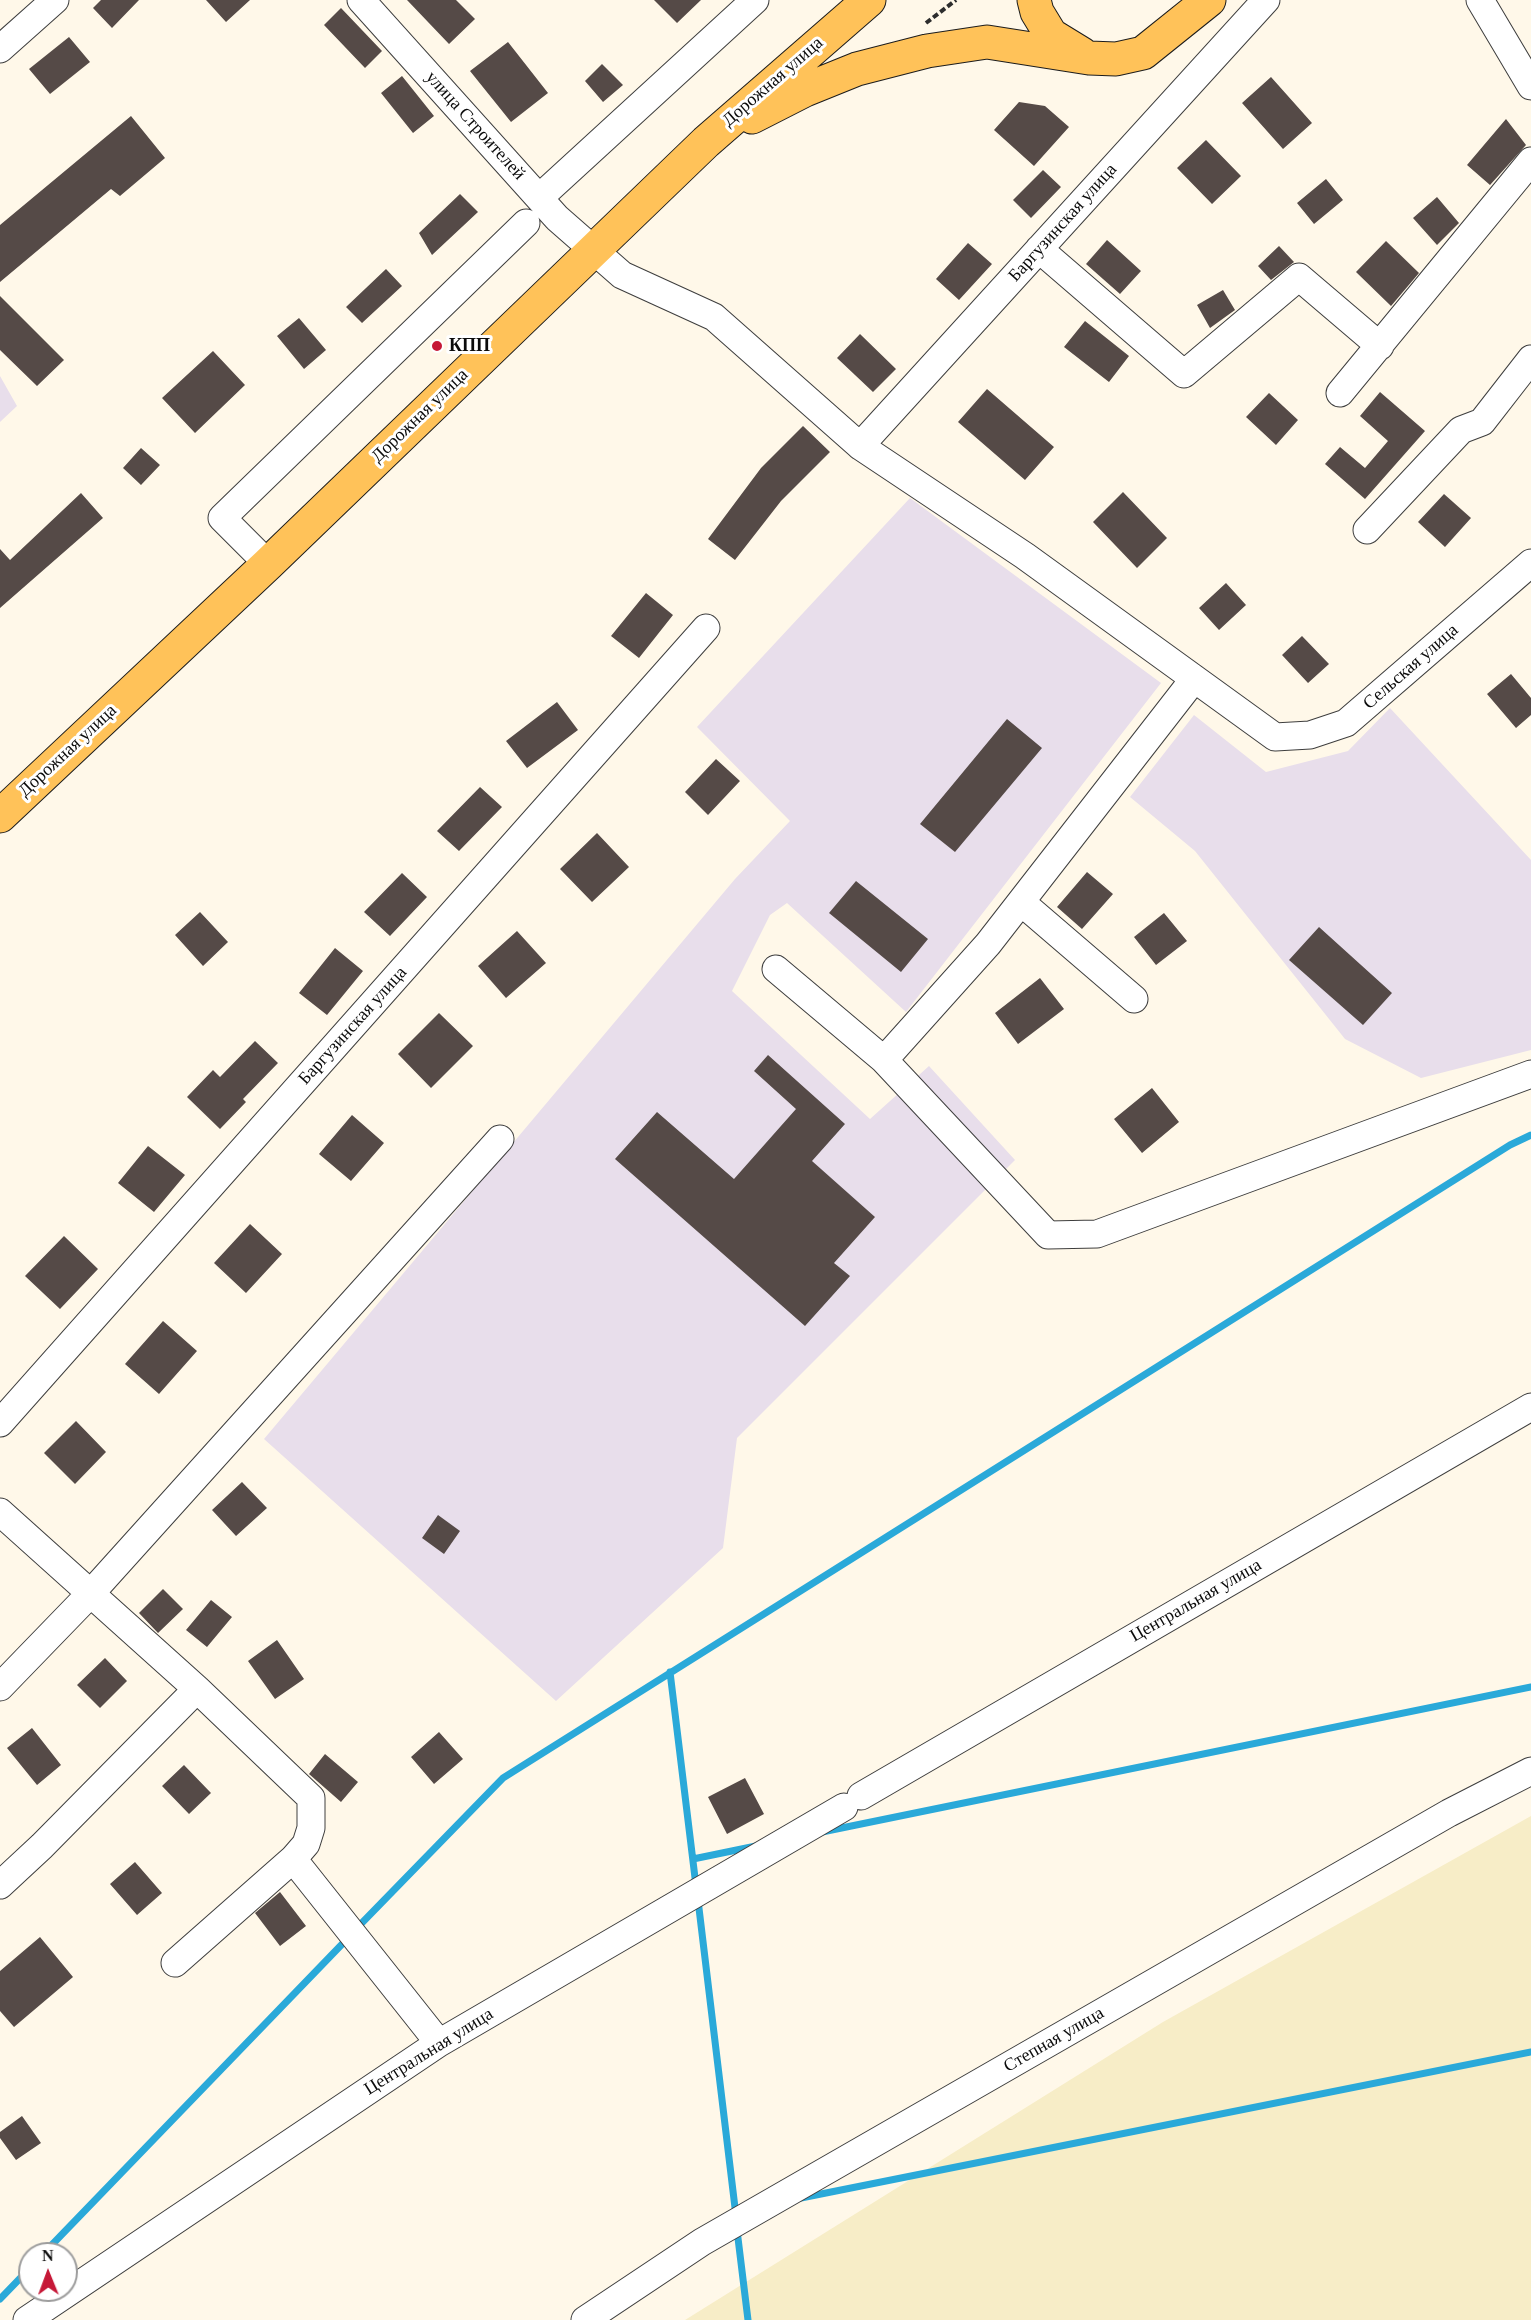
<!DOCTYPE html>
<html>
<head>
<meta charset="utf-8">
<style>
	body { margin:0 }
	#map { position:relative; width:1531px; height:2320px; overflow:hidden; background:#fff8e9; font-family:Georgia,serif }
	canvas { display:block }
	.north { position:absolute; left:18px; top:2242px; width:60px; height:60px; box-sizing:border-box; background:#fff; border:2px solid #9d9d9d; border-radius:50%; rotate:359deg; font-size:16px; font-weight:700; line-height:24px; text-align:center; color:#0b0b0b }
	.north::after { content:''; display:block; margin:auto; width:21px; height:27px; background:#c61837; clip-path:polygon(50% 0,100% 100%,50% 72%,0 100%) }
</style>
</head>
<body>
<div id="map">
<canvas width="1531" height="2320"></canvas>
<div class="north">N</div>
</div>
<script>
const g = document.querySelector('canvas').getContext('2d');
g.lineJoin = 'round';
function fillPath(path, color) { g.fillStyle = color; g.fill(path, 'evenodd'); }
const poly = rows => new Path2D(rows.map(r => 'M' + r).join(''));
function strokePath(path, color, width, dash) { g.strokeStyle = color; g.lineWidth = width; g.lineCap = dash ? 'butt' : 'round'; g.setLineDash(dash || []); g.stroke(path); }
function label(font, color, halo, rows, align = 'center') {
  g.font = font + ' Georgia,serif'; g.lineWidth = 6; g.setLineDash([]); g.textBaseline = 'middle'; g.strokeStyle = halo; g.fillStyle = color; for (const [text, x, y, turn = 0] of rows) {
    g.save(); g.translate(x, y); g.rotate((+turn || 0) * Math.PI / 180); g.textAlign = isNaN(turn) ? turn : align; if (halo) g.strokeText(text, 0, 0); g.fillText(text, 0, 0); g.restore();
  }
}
const industrial = poly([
	[0,376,17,406,0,422],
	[910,498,1161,683,906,1012,787,903,770,915,732,991,870,1119,929,1066,1015,1160,737,1438,723,1548,556,1701,264,1439,735,879,790,821,697,727],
	[1390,708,1531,860,1531,1050,1421,1078,1345,1039,1195,851,1130,797,1194,715,1266,772,1348,751]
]);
const farmland = poly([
	[1531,1816,1531,2320,685,2320,1163,2022]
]);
const stream = poly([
	[670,1672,696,1886],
	[822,1832,1531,1687],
	[693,1859,756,1846],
	[698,1900,736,2216],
	[355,1930,503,1778,1510,1145,1531,1135],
	[801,2198,1531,2052],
	[737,2230,748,2320],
	[43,2254,348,1938],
	[0,2299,30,2268]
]);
const building = poly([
	[101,0,139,0,112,28,93,8],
	[206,0,250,0,226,22],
	[407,0,456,0,475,19,449,44],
	[654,0,701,0,677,23],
	[341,8,382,51,365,68,324,25],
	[69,37,90,62,50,94,29,69],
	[508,42,548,93,511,122,470,71],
	[602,64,623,85,603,102,585,81],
	[402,76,434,116,413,133,381,93],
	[1271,77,1312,123,1283,149,1242,103],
	[1019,102,1045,106,1069,127,1034,166,994,130],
	[131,116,165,158,120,196,111,189,0,282,0,225],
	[1506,119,1526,145,1490,185,1467,165],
	[1206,140,1241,176,1212,204,1177,168],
	[1043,170,1061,187,1031,218,1013,200],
	[1326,179,1343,200,1314,224,1297,203],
	[460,194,478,212,432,255,419,233],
	[1437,197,1459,223,1437,245,1413,218],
	[1107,240,1141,271,1120,294,1086,264],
	[1386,241,1419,273,1391,306,1356,272],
	[968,243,992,264,959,300,936,279],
	[1279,246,1294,262,1271,280,1258,266],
	[386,269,402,286,362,323,346,307],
	[1223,290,1235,310,1210,328,1197,305],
	[0,296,64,360,37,386,0,350],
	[299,318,326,350,304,369,277,336],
	[1085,321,1129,356,1109,382,1064,347],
	[860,334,896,369,873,392,837,358],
	[213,351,245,385,195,433,162,398],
	[987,389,1054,447,1025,480,958,422],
	[1380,392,1425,431,1365,499,1325,464,1340,447,1365,468,1388,441,1360,416],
	[1269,393,1298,420,1276,445,1246,417],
	[803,426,830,452,781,501,735,560,708,539,761,468],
	[141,448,160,465,141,485,123,468],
	[1123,492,1167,538,1137,568,1093,522],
	[81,493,103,518,0,608,0,549,10,560],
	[1444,494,1471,518,1445,547,1418,522],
	[1226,583,1246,605,1219,630,1199,608],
	[646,593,673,615,639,658,611,636],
	[1302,636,1329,664,1308,683,1282,655],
	[1511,674,1531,698,1531,715,1516,728,1487,694],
	[557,702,578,730,527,768,506,741],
	[1007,719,1042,748,955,852,920,824],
	[716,759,740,781,708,815,685,792],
	[480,787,502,807,459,851,437,831],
	[597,833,629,867,592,902,560,869],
	[1087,872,1113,894,1082,929,1057,907],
	[402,873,427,897,390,936,364,912],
	[856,881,928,939,901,972,829,913],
	[200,912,228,942,203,966,175,935],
	[1164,913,1187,941,1156,965,1134,937],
	[1319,927,1392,993,1363,1025,1289,960],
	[517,931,546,963,506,998,478,966],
	[335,948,363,971,327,1015,299,993],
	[1040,978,1064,1009,1018,1044,995,1013],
	[439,1013,473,1046,431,1088,398,1054],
	[255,1041,278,1063,243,1099,246,1102,220,1129,187,1097,213,1070,220,1077],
	[768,1055,845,1124,812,1161,875,1217,834,1263,850,1276,805,1326,615,1159,657,1112,734,1179,796,1109,754,1071],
	[1152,1088,1179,1122,1142,1153,1114,1119],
	[352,1115,384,1143,351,1181,319,1154],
	[148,1146,185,1175,154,1212,118,1183],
	[250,1224,282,1254,246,1293,214,1263],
	[64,1236,98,1269,60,1309,25,1276],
	[163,1321,197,1351,159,1394,125,1364],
	[76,1421,106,1452,75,1484,44,1453],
	[242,1482,267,1508,236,1536,212,1510],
	[438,1515,460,1531,444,1554,422,1538],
	[163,1589,183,1609,158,1633,139,1613],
	[211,1600,232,1617,207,1647,186,1630],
	[277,1640,304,1679,275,1699,248,1661],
	[105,1658,127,1681,100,1708,77,1685],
	[32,1728,61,1765,37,1785,7,1748],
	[439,1732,463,1759,434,1784,411,1757],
	[325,1754,358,1782,341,1802,309,1774],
	[184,1765,211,1793,189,1814,162,1786],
	[745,1778,764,1814,727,1834,708,1797],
	[135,1862,162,1893,137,1915,110,1884],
	[280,1892,306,1926,280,1946,255,1913],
	[40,1937,73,1977,14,2027,0,2011,0,1971],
	[22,2116,41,2143,16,2160,0,2138,0,2132]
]);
const path = poly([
	[926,23,956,0]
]);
const minor = poly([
	[361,0,557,218,622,275,714,317,860,446,1025,556,1275,737,1310,735,1346,723,1531,563],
	[1480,0,1531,86],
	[0,49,55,0],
	[539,198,755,0],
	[1039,249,1184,374,1299,277,1380,346],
	[1340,393,1531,161],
	[860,446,1266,0],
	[1367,530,1461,430,1482,422,1531,359],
	[268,564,222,518,526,223],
	[1021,902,1134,999],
	[776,969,884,1060,988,944,1194,679],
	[884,1060,1048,1235,1097,1234,1531,1074],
	[0,1423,706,628],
	[0,1512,197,1689,311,1798,311,1828,306,1844,293,1859,175,1963],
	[0,1687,91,1593,500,1139],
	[861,1796,1531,1407],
	[293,1859,439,2043],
	[0,1885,42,1846,197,1689],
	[27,2320,439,2043,844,1807],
	[585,2320,702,2242,1449,1813,1531,1771]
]);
const major = poly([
	[1034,0,1037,12,1051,35,1082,54],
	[752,117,805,90,857,69,927,51,987,42,1089,58,1116,59,1143,53,1209,0],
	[0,816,268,564,706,142,869,0]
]);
const markers = [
	[437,346,6,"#c61837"]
];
const streetNames = [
	["Дорожная улица",773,82,-41],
	["улица Строителей",475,126,48],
	["Баргузинская улица",1063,223,-48],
	["Дорожная улица",420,416,-44],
	["Сельская улица",1411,667,-41],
	["Дорожная улица",68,751,-43],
	["Баргузинская улица",353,1026,-48],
	["Центральная улица",1196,1601,-30],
	["Степная улица",1054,2040,-30],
	["Центральная улица",429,2052,-32]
];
const poiNames = [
	["КПП",449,346]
];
fillPath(industrial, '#e8deeb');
fillPath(farmland, '#f7edc7');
strokePath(stream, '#2aa9d9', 7);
fillPath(building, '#554a47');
strokePath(minor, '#3e3e3e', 29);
strokePath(major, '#1c1c1c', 35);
strokePath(path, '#2d2d2d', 4, [6, 3]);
strokePath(minor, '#fff', 27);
strokePath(major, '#ffc259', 33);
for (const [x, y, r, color] of markers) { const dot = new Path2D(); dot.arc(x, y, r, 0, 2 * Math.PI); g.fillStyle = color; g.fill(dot); strokePath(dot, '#fff', 2); }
label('18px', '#0b0b0b', '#fff', streetNames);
label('bold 18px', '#0b0b0b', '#fff', poiNames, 'left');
</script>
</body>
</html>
